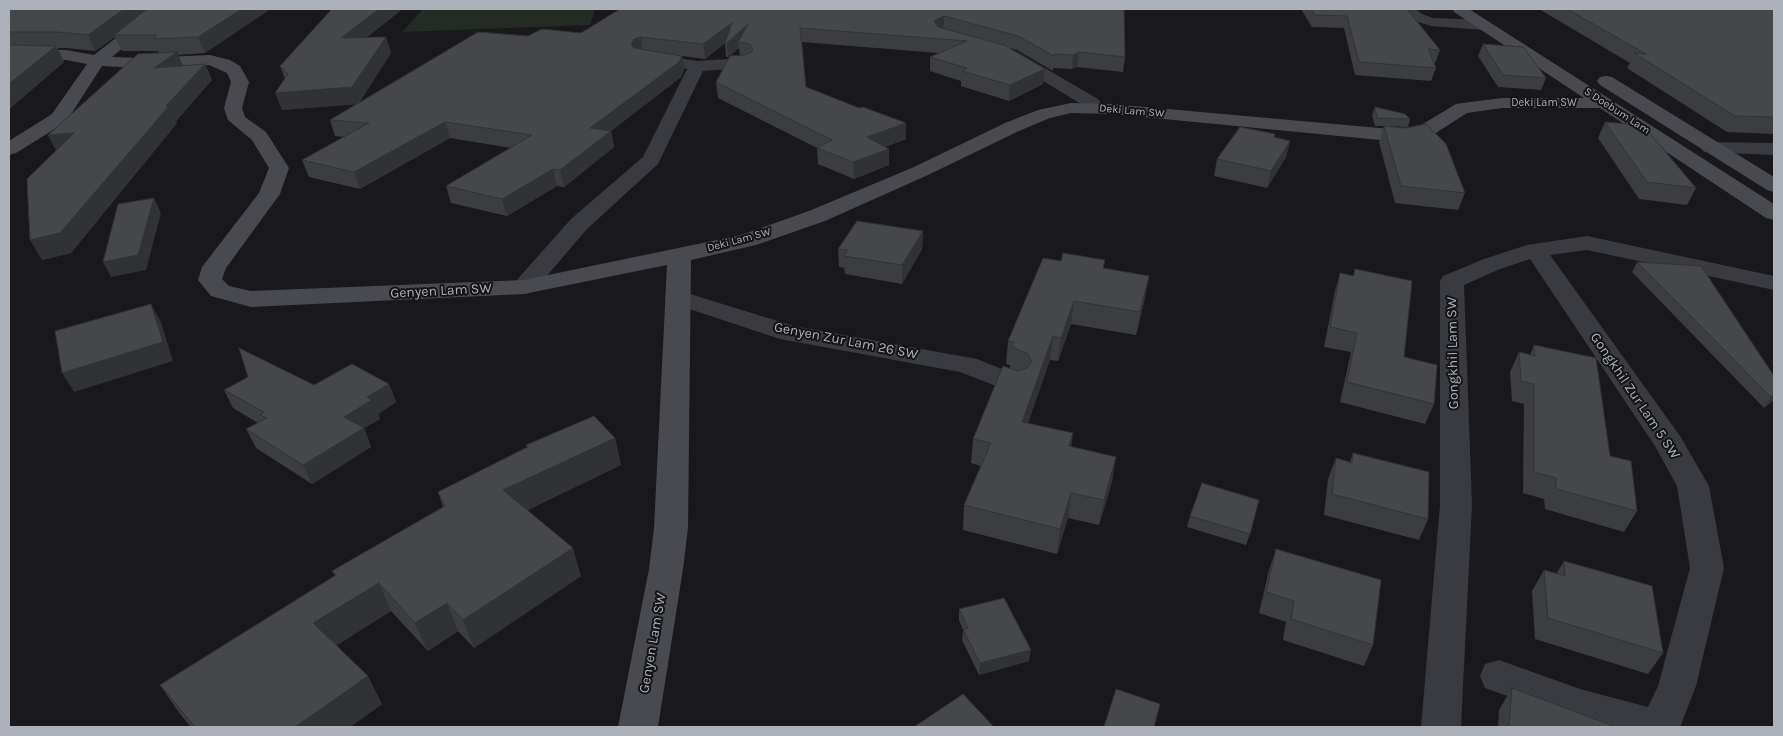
<!DOCTYPE html>
<html>
<head>
<meta charset="utf-8">
<style>
	body { margin:0 }
	#map { position:relative; width:1783px; height:736px; overflow:hidden; background:#19191b; font-family:Karla,sans-serif }
	canvas { display:block }
	.frame { position:absolute; inset:0; border:10px solid #acb1ba; pointer-events:none }
</style>
</head>
<body>
<div id="map">
<canvas width="1783" height="736"></canvas>
<div class="frame"></div>
</div>
<script>
const g = document.querySelector('canvas').getContext('2d');
g.lineJoin = 'round';
function fillPath(path, color) { g.fillStyle = color; g.fill(path, 'evenodd'); }
const poly = rows => new Path2D(rows.map(r => 'M' + r).join(''));
function strokePath(path, color, width, dash) { g.strokeStyle = color; g.lineWidth = width; g.lineCap = dash ? 'butt' : 'round'; g.setLineDash(dash || []); g.stroke(path); }
function label(font, color, halo, rows, align = 'center') {
  g.font = font + ' Karla,sans-serif'; g.lineWidth = 4; g.setLineDash([]); g.textBaseline = 'middle'; g.strokeStyle = halo; g.fillStyle = color; for (const [text, x, y, turn = 0] of rows) {
    g.save(); g.translate(x, y); g.rotate((+turn || 0) * Math.PI / 180); g.textAlign = isNaN(turn) ? turn : align; if (halo) g.strokeText(text, 0, 0); g.fillText(text, 0, 0); g.restore();
  }
}
const green = poly([
	[423,9,595,9,590,25,402,32]
]);
const street = poly([
	[1400,9,1416,9,1422,14,1433,18,1484,20,1489,22,1492,25,1489,28,1484,30,1431,26,1412,20,1400,9],
	[1013,51,1019,53,1098,99,1105,108,1102,112,1096,113,1090,112,1086,107,1007,59,1005,56,1007,53,1013,51],
	[645,53,697,61,745,58,751,60,753,63,751,66,745,68,703,71,658,164,587,229,533,292,524,294,515,292,512,287,515,282,571,219,643,157,687,69,639,61,637,58,639,55,645,53],
	[1711,142,1774,143,1774,155,1704,152,1701,148,1704,144,1711,142],
	[1587,236,1774,276,1774,290,1587,250,1550,255,1680,436,1709,486,1724,568,1696,686,1680,727,1594,727,1485,688,1480,676,1485,664,1499,660,1580,689,1648,707,1658,686,1690,568,1677,486,1655,446,1530,259,1500,269,1464,285,1472,505,1461,727,1421,727,1440,505,1440,281,1443,276,1484,259,1527,245,1587,236],
	[677,290,794,326,977,359,1024,378,1028,384,1024,390,1014,393,960,372,780,339,668,302,665,297,668,292,677,290]
]);
const secondary = poly([
	[153,9,169,9,112,57,142,58,210,55,230,60,240,66,249,82,242,108,245,117,266,132,289,168,280,194,226,268,222,279,229,286,251,291,524,280,741,235,809,211,914,167,1005,123,1038,110,1071,103,1112,104,1401,130,1418,127,1456,104,1462,103,1502,98,1584,98,1454,12,1452,9,1469,9,1774,204,1774,220,1766,218,1600,108,1502,108,1467,113,1431,136,1401,142,1112,114,1071,113,1050,118,1019,131,928,175,825,221,756,245,691,260,688,528,683,569,658,727,618,727,649,569,654,528,667,265,524,294,251,307,211,296,198,280,202,267,259,193,269,168,252,140,228,120,224,108,231,82,227,73,209,65,142,68,102,66,66,122,16,153,9,155,9,141,52,114,87,64,66,60,9,59,9,49,66,50,94,55,153,9],
	[1606,76,1612,77,1774,177,1774,192,1767,190,1600,85,1597,81,1600,77,1606,76]
]);
const wall = poly([
	[9,9,402,9,395,15,367,37,386,37,391,53,359,103,528,36,581,33,620,9,1124,9,1125,57,1123,72,1077,67,1072,69,1053,68,1053,71,1017,50,1009,48,1045,69,1043,84,1009,101,961,86,961,81,930,71,930,57,938,53,802,42,806,87,859,108,906,123,906,139,885,147,889,149,889,165,854,179,818,164,817,148,718,98,716,82,740,55,739,48,728,57,726,57,725,43,705,59,682,56,684,70,681,77,611,131,614,147,564,187,557,186,507,216,451,203,446,186,511,148,450,138,360,189,309,177,302,160,344,137,335,136,330,120,357,104,282,110,285,79,280,66,331,10,269,10,205,53,178,55,183,66,205,64,212,80,176,121,177,123,71,253,42,260,56,150,48,135,159,53,158,51,122,51,115,37,95,51,66,48,58,48,64,62,9,109],
	[1301,9,1407,9,1440,50,1435,63,1434,63,1436,68,1431,81,1355,75,1344,28,1312,27],
	[1539,9,1774,9,1774,134,1727,132,1627,68,1630,63],
	[1483,44,1546,78,1541,90,1498,87,1478,56],
	[1375,107,1410,119,1408,127,1388,126,1465,193,1458,210,1395,203,1379,142,1384,126,1375,126,1372,115],
	[1605,122,1696,188,1687,205,1639,199,1598,138],
	[1275,137,1290,141,1286,157,1267,188,1214,176,1217,159],
	[923,231,922,249,902,284,845,274,844,268,839,267,838,249],
	[1637,262,1774,400,1764,408,1632,272],
	[1104,268,1145,298,1136,335,1071,324,1058,361,1050,360,1028,423,1071,447,1112,482,1099,525,1068,518,1057,554,963,530,964,505,981,466,971,463,973,439,1010,369,1010,365,1006,364,1008,341],
	[1355,269,1404,357,1434,404,1425,424,1340,402,1351,352,1324,347,1335,291,1340,273,1353,276],
	[1534,345,1610,456,1637,511,1624,532,1545,509,1544,499,1523,493,1524,404,1512,401,1510,372,1519,352,1530,355],
	[389,384,396,402,378,414,380,419,364,428,371,447,312,484,256,448,246,429,258,423,233,408,224,390,314,385],
	[615,438,621,465,527,510,581,576,474,648,458,631,428,651,391,611,337,645,382,704,350,727,191,727,180,714,160,685,335,576,332,571,443,507,438,492,527,447,526,445],
	[1353,453,1428,519,1419,540,1324,515,1328,479,1336,458,1350,462],
	[1190,516,1250,534,1246,545,1187,527],
	[1276,549,1373,645,1364,666,1283,640,1286,622,1259,613,1269,570],
	[1564,561,1663,653,1648,674,1535,639,1532,591,1544,570,1556,574],
	[959,609,1029,661,979,675,962,640,963,630,959,620],
	[1512,688,1616,727,1498,727,1499,710]
]);
const shadedWall = poly([
	[124,9,151,9,114,35,115,37,95,51,88,35],
	[242,9,269,9,269,10,205,53,198,37],
	[379,9,402,9,395,15,346,54,341,38],
	[944,16,944,29,934,35,934,21],
	[732,23,733,37,705,59,703,44],
	[748,24,738,42,739,48,728,57,727,43],
	[386,37,391,53,358,104,282,110,275,93],
	[641,37,643,51,636,53,631,45,634,39],
	[56,46,64,62,9,109,9,84],
	[177,52,184,68,154,68],
	[1079,52,1077,67,1072,69,1073,55],
	[682,56,684,70,681,77,611,131,614,147,564,187,560,170,590,128],
	[205,64,212,80,176,121,177,123,71,253,42,260,30,240,166,106],
	[1045,69,1043,84,1009,101,1010,85],
	[445,122,450,138,360,189,354,172],
	[906,123,906,139,867,153,867,137],
	[74,133,58,153,48,135],
	[1290,141,1286,157,1267,188,1271,171],
	[889,149,889,165,854,179,853,162],
	[553,169,557,186,507,216,502,199],
	[154,198,161,213,146,270,111,277,103,262],
	[923,231,922,249,902,284,902,265],
	[1149,276,1145,298,1136,335,1140,312],
	[1074,301,1071,324,1058,361,1061,338],
	[151,304,161,322,173,361,74,392,62,373],
	[1053,336,1050,360,1020,446,1022,422],
	[389,384,396,402,378,414,380,419,364,428,371,447,312,484,303,465,344,417,367,397],
	[1774,395,1774,400,1764,408,1771,397],
	[1073,433,1070,458,1069,446],
	[615,438,621,465,512,518,503,490],
	[1116,457,1112,482,1099,525,1104,500],
	[1071,493,1068,518,1057,554,1060,529],
	[573,548,581,576,474,648,463,620],
	[379,583,391,611,328,651,313,623],
	[447,603,458,631,428,651,415,623],
	[1031,650,1029,661,979,675,980,663],
	[368,676,382,704,350,727,295,727]
]);
const building = poly([
	[9,9,124,9,88,35,58,32,9,32,9,9],
	[147,9,242,9,198,37,153,39,157,35,114,35,147,9],
	[332,9,379,9,341,38,386,37,352,87,275,93,288,74,280,66,332,9],
	[620,9,1124,9,1125,57,1079,52,1073,55,1054,54,1054,56,1018,36,944,16,934,21,938,27,1004,45,1045,69,1010,85,962,71,967,68,930,57,967,41,800,28,806,87,859,108,863,107,906,123,867,137,889,149,853,162,817,148,832,140,716,82,730,56,744,55,750,53,753,50,750,44,738,42,748,24,727,43,725,43,732,23,703,44,641,37,634,39,631,45,634,48,682,56,679,62,590,128,611,131,560,170,553,169,502,199,446,186,532,135,445,122,354,172,302,160,369,123,330,120,478,32,528,36,542,29,581,33,620,9],
	[1311,9,1407,9,1440,50,1428,49,1436,68,1359,62,1347,16,1315,15,1311,9],
	[1567,9,1774,9,1774,117,1735,116,1634,53,1646,54,1567,9],
	[1483,44,1523,47,1546,78,1503,75,1483,44],
	[9,45,56,46,9,84,9,45],
	[177,52,154,68,205,64,166,106,169,106,60,233,30,240,27,179,74,133,48,135,138,54,177,52],
	[1375,107,1405,114,1410,119,1377,118,1375,107],
	[1605,122,1643,125,1696,188,1647,182,1605,122],
	[1426,124,1446,144,1465,193,1401,186,1384,126,1406,128,1426,124],
	[1240,127,1275,134,1274,137,1290,141,1271,171,1217,159,1240,127],
	[154,198,138,255,103,262,118,204,154,198],
	[857,221,923,231,902,265,844,256,848,250,838,249,857,221],
	[1063,253,1105,260,1103,268,1149,276,1140,312,1074,301,1061,338,1053,336,1022,422,1073,433,1069,446,1116,457,1104,500,1071,493,1060,529,964,505,991,443,973,439,1003,366,1017,371,1027,368,1032,362,1028,354,1012,347,1014,342,1008,341,1043,258,1061,261,1063,253],
	[1637,262,1701,266,1774,376,1774,395,1771,397,1637,262],
	[1355,269,1412,281,1404,357,1437,365,1434,404,1347,382,1357,333,1330,327,1340,273,1354,276,1355,269],
	[151,304,163,342,62,373,55,331,151,304],
	[1534,345,1596,358,1610,456,1631,461,1637,511,1556,489,1556,478,1534,472,1534,384,1521,381,1519,352,1535,356,1534,345],
	[239,348,314,385,352,364,389,384,367,397,372,400,344,417,364,428,303,465,246,429,267,418,260,415,264,412,224,390,248,377,239,348],
	[594,416,615,438,503,490,573,548,463,620,447,603,415,623,379,583,313,623,368,676,295,727,195,727,160,685,336,575,332,571,445,506,438,492,528,447,526,445,594,416],
	[1353,453,1429,472,1428,519,1332,494,1336,458,1352,463,1353,453],
	[1202,483,1259,500,1250,534,1190,516,1202,483],
	[1276,549,1381,580,1373,645,1291,619,1294,601,1266,592,1276,549],
	[1564,561,1652,586,1663,653,1548,618,1544,570,1565,576,1564,561],
	[1004,598,1031,650,980,663,963,629,968,628,959,609,1004,598],
	[1512,688,1616,727,1509,727,1512,688],
	[1116,689,1160,704,1154,727,1104,727,1116,689],
	[963,694,994,727,914,727,963,694]
]);
const farStreetnames = [
	["Deki Lam SW",1544,103],
	["Deki Lam SW",1132,111,5],
	["S Doebum Lam",1617,111,33],
	["Deki Lam SW",739,240,-15]
];
const streetNames = [
	["Genyen Lam SW",441,291,-3],
	["Genyen Zur Lam 26 SW",846,341,11],
	["Gongkhil Lam SW",1453,353,-91],
	["Gongkhil Zur Lam 5 SW",1635,396,56],
	["Genyen Lam SW",653,643,-80]
];
fillPath(green, '#232b24');
fillPath(street, '#3a3b40');
fillPath(secondary, '#494a50');
fillPath(wall, '#3c3d40');
fillPath(shadedWall, '#313234');
fillPath(building, '#46474b');
strokePath(building, '#313234', 1);
label('11px', '#acb1ba', '#141416', farStreetnames);
label('14px', '#acb1ba', '#141416', streetNames);
</script>
</body>
</html>
